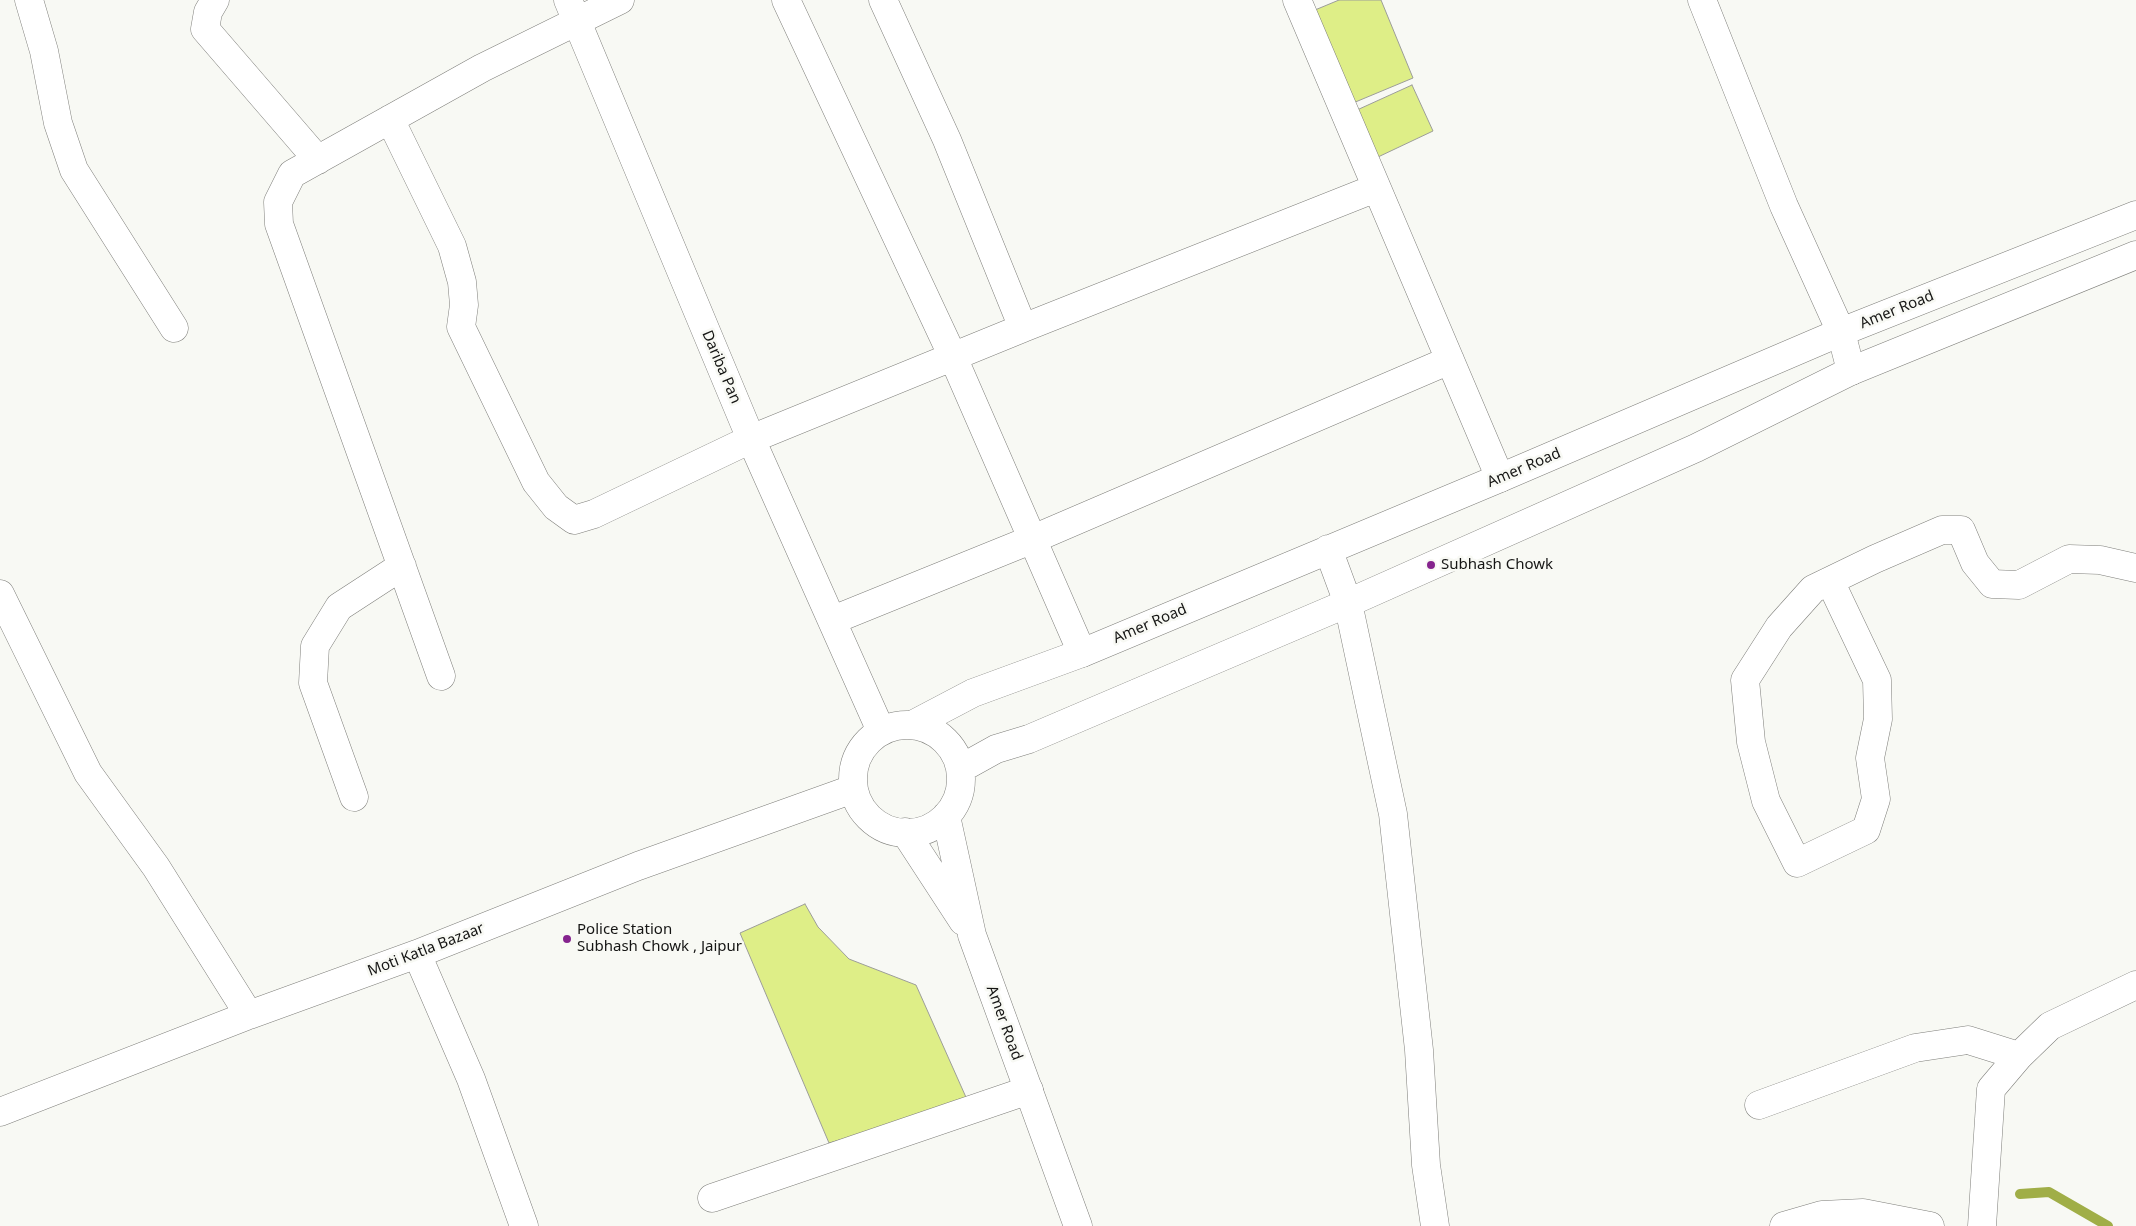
<!DOCTYPE html>
<html>
<head>
<meta charset="utf-8">
<style>
	body { margin:0 }
	canvas { display:block; background:#f8f9f4 }
</style>
</head>
<body>
<canvas width="2136" height="1226"></canvas>
<script>
const g = document.querySelector('canvas').getContext('2d');
g.lineJoin = 'round';
const poly = rows => new Path2D(rows.map(r => 'M' + r).join(''));
function strokePath(path, color, width, dash) { g.strokeStyle = color; g.lineWidth = width; g.lineCap = dash ? 'butt' : 'round'; g.setLineDash(dash || []); g.stroke(path); }
function fillPath(path, color) { g.fillStyle = color; g.fill(path, 'evenodd'); }
function label(font, color, halo, rows, align = 'center') {
  g.font = font + ' "Noto Sans",sans-serif'; g.lineWidth = 5; g.setLineDash([]); g.textBaseline = 'middle'; g.strokeStyle = halo; g.fillStyle = color; for (const [text, x, y, turn = 0] of rows) {
    g.save(); g.translate(x, y); g.rotate((+turn || 0) * Math.PI / 180); g.textAlign = isNaN(turn) ? turn : align; if (halo) g.strokeText(text, 0, 0); g.fillText(text, 0, 0); g.restore();
  }
}
const stream = poly([
	[2020,1194,2049,1192,2108,1226]
]);
const building = poly([
	[1339,0,1381,0,1413,78,1353,103,1315,10,1339,0],
	[1412,85,1433,131,1378,157,1357,110,1412,85],
	[805,904,818,927,849,959,916,985,969,1104,829,1143,740,933,805,904]
]);
const minor = poly([
	[29,0,44,51,58,123,74,170,174,328],
	[215,0,208,12,205,29,318,160],
	[568,0,751,439,881,731],
	[786,0,953,357,1082,653],
	[1297,0,1500,478],
	[1702,0,1784,206,1841,332,1851,371],
	[390,119,452,246,462,282,464,305,461,327,536,482,556,507,574,520,594,514,751,439,1023,328,947,140,883,0],
	[1023,328,1376,188],
	[1830,581,1877,680,1878,719,1870,758,1876,799,1866,830,1797,863,1766,801,1751,742,1745,680,1779,627,1813,589,1875,559,1942,530,1961,530,1975,563,1992,584,2019,585,2069,559,2100,560,2136,568],
	[0,594,88,773,156,867,249,1015],
	[833,620,1033,539,1450,360],
	[441,676,279,224,278,202,292,174,482,68,620,0],
	[354,797,313,683,315,646,339,607,402,566],
	[417,954,471,1079,524,1226],
	[1759,1105,1915,1048,1968,1040,2019,1056],
	[0,1112,249,1015,417,954,638,866,853,789],
	[712,1198,1029,1090],
	[1784,1226,1822,1215,1863,1213,1930,1226],
	[1982,1226,1991,1089,2019,1056,2050,1026,2136,985]
]);
const major = poly([
	[1328,549,1348,603,1393,814,1419,1050,1426,1165,1435,1226],
	[914,724,973,693,1082,653,1500,478,1841,332,2136,215],
	'853 779a54 54 0 1 1 108 0a54 54 0 1 1-108 0Z',
	[960,769,996,749,1029,739,1348,603,1696,448,1851,371,2136,255],
	[946,816,972,935,1078,1226],
	[905,832,963,921]
]);
const markers = [
	[1431,565,5,"#85248e"],
	[567,939,5,"#85248e"]
];
const streetNames = [
	["Amer Road",1897,310,-22],
	["Dariba Pan",721,367,67],
	["Amer Road",1524,468,-23],
	["Amer Road",1150,624,-23],
	["Moti Katla Bazaar",426,950,-21],
	["Amer Road",1004,1023,70]
];
const poiNames = [
	["Subhash Chowk",1441,565],
	["Police Station",577,930],
	["Subhash Chowk , Jaipur",577,947]
];
strokePath(stream, '#a0ae47', 10);
fillPath(building, '#deee87');
strokePath(building, '#9c9d99', 1);
strokePath(minor, '#7f7f7b', 29);
strokePath(major, '#7f7f7b', 29);
strokePath(minor, '#fff', 28);
strokePath(major, '#fff', 28);
for (const [x, y, r, color] of markers) { const dot = new Path2D(); dot.arc(x, y, r, 0, 2 * Math.PI); g.fillStyle = color; g.fill(dot); strokePath(dot, '#f8f9f4', 2); }
label('15px', '#151514', '#f8f9f4', streetNames);
label('15px', '#151514', '#f8f9f4', poiNames, 'left');
</script>
</body>
</html>
